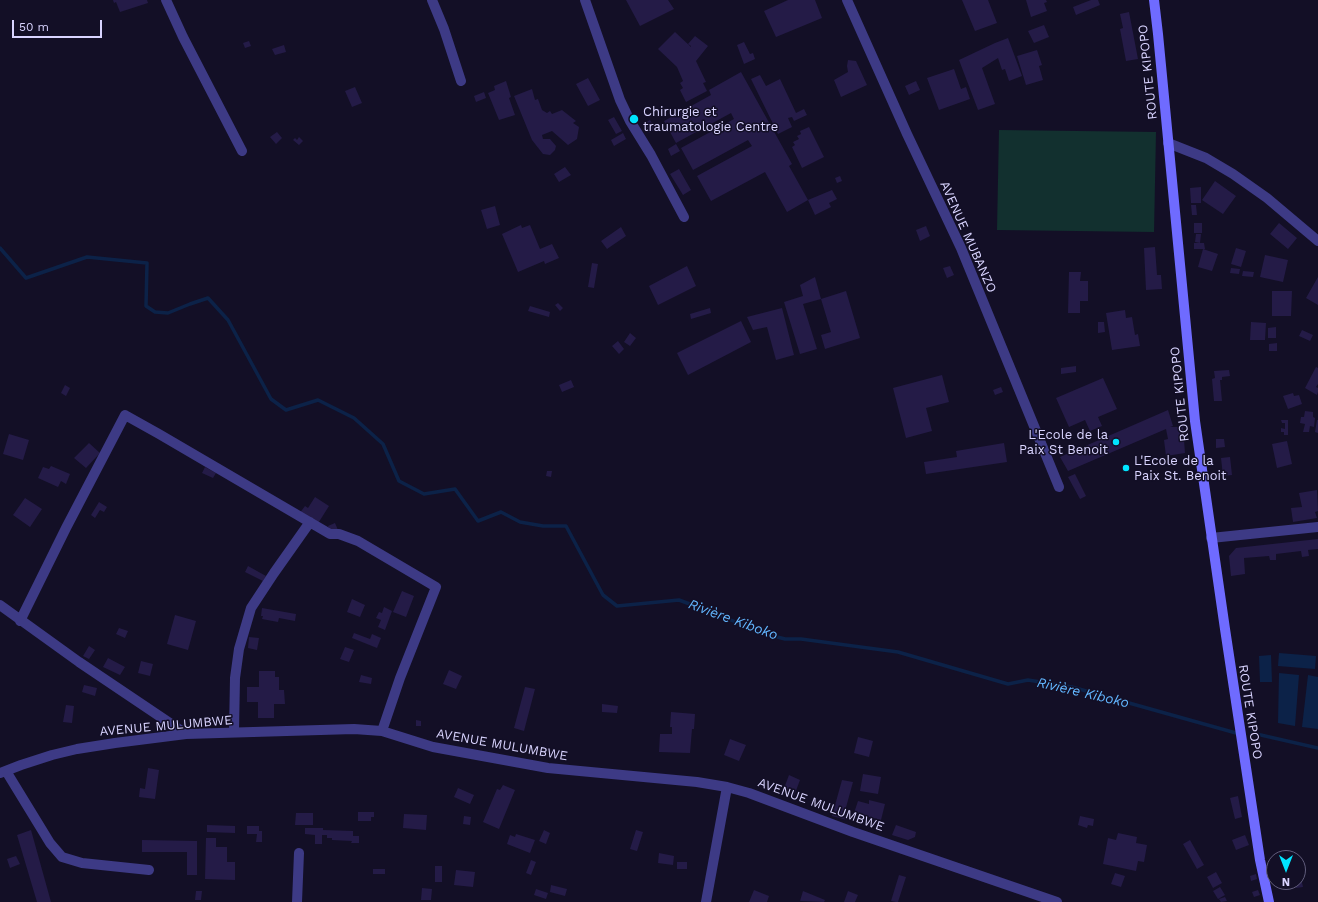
<!DOCTYPE html>
<html>
<head>
<meta charset="utf-8">
<style>
	body { margin:0 }
	#map { position:relative; width:1318px; height:902px; overflow:hidden; background:#130f26; font-family:"Work Sans",sans-serif }
	canvas { display:block }
	.north { position:absolute; left:1266px; top:850px; width:40px; height:40px; box-sizing:border-box; background:#130f26; border:1px solid #625e7d; border-radius:50%; rotate:180deg; font-size:11px; font-weight:700; line-height:16px; text-align:center; color:#d9d4ff }
	.north::after { content:''; display:block; margin:auto; width:14px; height:18px; background:#00e5ff; clip-path:polygon(50% 0,100% 100%,50% 72%,0 100%) }
	.scale { position:absolute; left:12px; top:20px; width:90px; height:18px; box-sizing:border-box; border:2px solid #d9d4ff; border-top:0; padding-left:5px; font-size:12px; line-height:14px; white-space:nowrap; color:#d9d4ff; -webkit-text-stroke:3px #130f26; paint-order:stroke }
</style>
</head>
<body>
<div id="map">
<canvas width="1318" height="902"></canvas>
<div class="north">N</div>
<div class="scale">50 m</div>
</div>
<script>
const g = document.querySelector('canvas').getContext('2d');
g.lineJoin = 'round';
function fillPath(path, color) { g.fillStyle = color; g.fill(path, 'evenodd'); }
const poly = rows => new Path2D(rows.map(r => 'M' + r).join(''));
function strokePath(path, color, width, dash) { g.strokeStyle = color; g.lineWidth = width; g.lineCap = dash ? 'butt' : 'round'; g.setLineDash(dash || []); g.stroke(path); }
function label(font, color, halo, rows, align = 'center') {
  g.font = font + ' "Work Sans",sans-serif'; g.lineWidth = 3; g.setLineDash([]); g.textBaseline = 'middle'; g.strokeStyle = halo; g.fillStyle = color; for (const [text, x, y, turn = 0] of rows) {
    g.save(); g.translate(x, y); g.rotate((+turn || 0) * Math.PI / 180); g.textAlign = isNaN(turn) ? turn : align; if (halo) g.strokeText(text, 0, 0); g.fillText(text, 0, 0); g.restore();
  }
}
const green = poly([
	[999,130,1156,132,1154,232,997,230]
]);
const water = poly([
	[1279,653,1316,656,1315,669,1278,666],
	[1271,655,1272,682,1260,682,1259,656],
	[1279,673,1299,675,1295,726,1278,723],
	[1308,675,1318,677,1318,729,1302,727]
]);
const stream = poly([
	[0,248,26,278,87,257,147,263,146,306,155,312,168,313,190,304,208,298,228,320,271,399,286,410,318,400,354,418,383,444,399,481,424,494,455,489,478,521,501,512,520,522,543,526,566,526,603,595,617,606,679,600,722,616,758,632,785,639,801,639,898,652,1008,684,1028,680,1072,687,1236,733],
	[1252,733,1318,748]
]);
const building = poly([
	[113,0,147,0,148,3,120,12,116,2,114,3],
	[626,0,668,0,674,9,640,26],
	[788,0,815,0,822,18,776,37,764,11],
	[962,0,988,0,997,23,975,31],
	[1026,0,1046,0,1047,2,1044,3,1047,11,1031,17],
	[1091,0,1098,0,1100,5,1076,15,1073,7],
	[1129,12,1138,59,1126,61,1120,29,1123,28,1120,14],
	[1044,25,1049,37,1034,43,1028,31],
	[675,32,691,47,691,46,688,44,695,36,708,46,696,61,706,82,703,83,707,91,686,102,680,90,683,88,680,83,683,81,677,67,658,49],
	[1008,38,1022,76,1009,81,1005,69,1002,70,998,58,982,68,995,104,978,110,959,60,995,43],
	[249,41,251,46,245,48,243,43],
	[744,42,750,54,753,53,755,59,744,64,737,45],
	[284,45,286,52,275,55,272,49],
	[1037,50,1042,65,1039,66,1043,80,1026,85,1017,56],
	[848,60,856,61,867,85,841,97,834,80,848,72,847,66],
	[954,69,961,89,966,87,970,99,939,110,927,78],
	[741,72,792,164,789,166,808,200,787,212,765,172,711,201,697,176,752,146,748,140,693,170,681,148,734,119,731,113,676,143,664,121,711,95,709,90],
	[760,75,766,86,780,79,796,113,804,109,807,115,794,121,792,117,788,118,792,127,778,134,751,79],
	[588,78,600,100,588,106,576,84],
	[506,81,511,97,509,98,515,115,499,120,488,93,495,90,494,86],
	[916,81,920,90,909,95,905,86],
	[355,87,362,103,352,107,345,91],
	[532,89,535,100,538,99,542,110,547,113,550,111,552,114,562,110,576,121,573,123,579,127,577,139,568,145,552,131,542,135,543,139,550,139,556,146,555,150,550,155,543,154,532,140,514,96],
	[484,92,486,98,476,102,474,96],
	[614,117,622,131,616,134,608,120],
	[650,120,656,129,649,133,643,124],
	[809,127,824,157,802,168,792,147,795,145,793,142,799,139,797,136,801,134,800,131],
	[277,132,282,138,276,144,270,137],
	[623,133,626,139,614,146,611,140],
	[299,137,303,141,299,145,293,140,295,138,297,140],
	[676,144,680,151,671,156,668,149],
	[565,167,571,175,559,182,554,174],
	[679,169,691,190,683,195,670,174],
	[840,176,842,181,837,183,835,178],
	[1215,181,1236,196,1223,214,1202,200],
	[1201,187,1201,203,1191,203,1190,188],
	[832,190,837,199,829,203,831,207,815,215,808,200],
	[1191,205,1196,205,1197,215,1192,215],
	[495,206,500,225,487,229,481,210],
	[1194,223,1202,223,1202,233,1194,233],
	[1279,223,1297,238,1288,249,1270,234],
	[521,225,522,228,530,225,540,249,552,244,559,258,545,264,544,261,518,272,502,234],
	[926,226,930,236,920,241,916,230],
	[621,227,626,236,607,249,601,241],
	[1196,234,1201,234,1200,243,1195,242],
	[1194,243,1204,243,1205,249,1194,249],
	[1155,247,1157,275,1161,275,1162,289,1146,290,1144,248],
	[1236,248,1246,251,1241,267,1231,264],
	[1203,249,1218,254,1212,271,1198,267],
	[1265,255,1288,260,1283,282,1260,277],
	[592,263,598,264,594,288,588,287],
	[687,266,696,286,658,305,649,286],
	[950,266,954,275,947,278,943,268],
	[1231,268,1240,269,1239,274,1230,273],
	[1243,271,1254,272,1253,277,1242,276],
	[1069,272,1081,272,1080,281,1088,281,1088,301,1080,301,1080,313,1068,313],
	[815,277,821,299,803,304,817,349,800,354,784,302,803,296,800,285],
	[1318,277,1318,305,1306,298],
	[846,291,860,338,825,349,821,335,831,332,821,299],
	[1272,291,1292,291,1291,316,1272,316],
	[558,303,563,308,560,311,555,305],
	[530,306,550,312,549,317,528,311],
	[710,308,711,313,691,319,690,314],
	[782,308,794,355,776,360,767,327,753,330,747,317],
	[1125,310,1126,318,1132,317,1135,335,1138,334,1140,346,1112,350,1106,313],
	[741,321,751,342,688,375,677,353],
	[1098,322,1104,322,1105,332,1098,333],
	[1251,322,1266,323,1265,340,1250,340],
	[1276,327,1276,338,1268,338,1268,328],
	[1302,330,1313,335,1310,341,1299,336],
	[630,333,636,338,630,346,624,342],
	[618,341,624,349,619,354,612,346],
	[1277,343,1277,351,1269,351,1269,344],
	[1076,366,1076,372,1061,374,1061,368],
	[1316,367,1318,368,1318,384,1316,387,1318,388,1318,392,1317,395,1305,388],
	[1229,370,1230,376,1222,377,1222,380,1220,380,1222,401,1214,401,1212,379,1215,378,1214,371],
	[942,375,949,402,926,408,932,431,906,438,893,388],
	[1103,378,1117,409,1098,417,1102,426,1090,431,1085,420,1069,427,1056,398],
	[571,380,574,387,562,392,559,385],
	[65,385,70,388,66,396,61,393],
	[1001,387,1003,392,995,395,993,390],
	[1293,393,1294,396,1299,395,1302,404,1288,409,1283,396],
	[1168,410,1173,426,1170,427,1183,427,1185,453,1166,456,1164,440,1168,439,1166,429,1068,471,1060,457],
	[1305,411,1313,412,1313,417,1315,418,1314,427,1310,426,1309,432,1303,432,1305,424,1300,423,1301,417,1304,417],
	[1281,420,1288,420,1288,435,1284,435,1284,432,1281,432,1281,428,1285,429,1285,423,1282,423],
	[1317,420,1318,420,1318,433,1315,432],
	[9,434,29,440,23,460,3,454],
	[1216,439,1224,439,1225,447,1216,448],
	[1287,441,1292,464,1277,468,1272,444],
	[89,443,100,453,86,468,74,458],
	[1004,443,1007,462,926,474,924,462,957,457,956,451],
	[1230,457,1232,475,1223,476,1221,458],
	[51,466,70,474,66,484,61,481,58,487,38,478,43,467,49,469],
	[205,467,216,473,213,478,202,473],
	[547,471,552,471,551,477,546,476],
	[1075,474,1086,496,1080,499,1068,477],
	[1317,490,1318,511,1315,512,1317,518,1293,522,1291,508,1302,507,1299,493],
	[315,497,329,506,317,525,299,514,305,506,308,508],
	[25,498,42,509,30,527,13,515],
	[99,502,107,507,104,512,100,510,95,518,91,515],
	[335,523,338,530,331,533,328,526],
	[1318,539,1318,549,1308,550,1309,556,1302,557,1301,551,1276,554,1276,560,1270,560,1269,556,1244,558,1245,574,1231,576,1229,556,1236,548],
	[248,566,266,576,263,581,245,572],
	[402,591,414,596,406,617,393,612],
	[352,599,365,605,360,617,347,612],
	[384,607,392,611,385,630,378,627,381,620,376,618,379,612,382,613],
	[262,608,296,614,295,621,279,618,278,622,262,619,263,616,261,616],
	[175,615,196,621,188,650,167,644],
	[119,628,128,631,125,638,116,634],
	[354,633,370,639,372,634,381,638,377,648,352,638],
	[249,637,259,638,257,650,248,648],
	[89,646,95,650,89,659,83,656],
	[345,647,354,650,349,662,340,659],
	[108,658,125,667,120,675,103,667],
	[141,661,153,664,150,676,138,673],
	[449,670,462,676,456,689,443,684],
	[259,671,275,671,275,677,279,677,279,690,284,690,285,704,274,704,274,718,258,718,258,702,247,702,247,687,259,687],
	[361,675,372,678,371,684,359,682],
	[84,685,97,688,95,696,82,692],
	[525,687,535,689,524,731,514,728],
	[602,704,618,706,617,713,602,712],
	[66,705,74,706,72,723,63,722],
	[671,712,695,714,694,729,692,729,690,753,659,752,660,734,672,734,672,727,670,727],
	[416,720,421,721,421,726,416,726],
	[858,737,873,741,869,757,854,753],
	[730,739,746,745,739,761,724,755],
	[148,768,159,770,155,799,139,797,140,788,145,789],
	[863,774,881,777,878,794,860,791],
	[789,775,800,780,794,796,783,791],
	[842,780,853,782,845,811,849,812,847,820,832,816],
	[503,785,515,790,499,829,483,822,497,789,500,790],
	[458,788,474,795,470,804,454,797],
	[1238,796,1242,817,1235,819,1230,798],
	[869,800,885,804,881,820,854,813,858,801,869,804],
	[358,812,374,812,374,817,371,817,371,821,358,821],
	[296,813,313,813,313,825,295,825],
	[404,814,427,815,426,830,403,828],
	[464,816,471,817,470,825,463,824],
	[1080,816,1094,819,1093,826,1088,825,1087,828,1078,825],
	[207,825,235,826,235,833,207,832],
	[896,825,916,832,915,837,908,840,892,835],
	[247,826,259,826,259,831,262,831,262,842,256,842,257,834,247,834],
	[305,828,323,828,323,830,353,831,353,836,359,836,359,843,351,843,352,841,332,840,332,838,327,838,327,835,322,835,322,844,315,844,315,835,305,834],
	[31,830,51,902,37,902,17,835],
	[544,830,550,833,546,844,539,841],
	[636,830,643,832,637,851,630,849],
	[1118,833,1137,837,1136,843,1147,845,1144,862,1138,861,1136,871,1103,864,1108,838,1116,840],
	[516,834,535,840,530,853,507,844,510,835,515,837],
	[1245,835,1249,845,1236,850,1232,840],
	[206,838,216,838,216,847,227,847,227,862,235,862,235,880,205,879],
	[142,840,197,841,197,875,187,875,187,852,142,852],
	[1190,840,1204,865,1197,869,1183,844],
	[659,853,674,856,673,865,658,863],
	[16,856,20,864,10,868,7,859],
	[531,860,536,862,531,875,526,873],
	[677,862,687,862,687,869,677,869],
	[435,866,442,866,442,882,435,882],
	[373,869,385,869,385,874,373,874],
	[456,870,475,872,473,887,454,885],
	[1216,872,1222,883,1213,888,1207,877],
	[1115,873,1125,876,1121,887,1111,884],
	[1256,874,1257,879,1251,881,1250,876],
	[899,875,906,877,898,902,896,902,891,901],
	[1301,878,1303,887,1296,888,1295,882,1298,882,1298,879],
	[551,885,567,889,565,896,550,892],
	[1220,887,1225,895,1218,899,1213,891],
	[422,888,432,889,431,900,421,900],
	[536,889,548,893,546,899,534,895],
	[754,890,769,896,767,902,749,902],
	[1258,890,1260,895,1254,897,1252,892],
	[196,891,202,891,201,900,195,900],
	[803,891,825,900,824,902,800,901],
	[848,891,858,895,855,902,844,902],
	[1225,897,1227,901,1221,902,1219,899]
]);
const minor = poly([
	[166,0,183,37,242,151],
	[432,0,444,29,461,81],
	[585,0,620,100,630,121,651,155,684,217],
	[847,0,907,134,961,248,1059,487],
	[1168,143,1206,158,1233,174,1267,198,1318,241],
	[1211,538,1318,527],
	[0,605,79,662,186,734],
	[20,621,66,528,125,415,159,434,330,534,339,534,358,541,436,587,400,678,382,731],
	[234,732,235,678,239,649,251,608,274,573,310,522],
	[6,771,50,843,62,857,82,863,149,870],
	[0,773,21,765,52,755,77,749,115,743,186,734,354,729,382,731,433,747,548,768,697,782,727,787,749,793,853,832,1057,902],
	[297,902,299,853],
	[706,902,727,787]
]);
const secondary = poly([
	[1154,0,1158,34,1195,421,1225,629,1260,860,1269,902]
]);
const markers = [
	[634,119,5,"#00e5ff"],
	[1116,442,4,"#00e5ff"],
	[1126,468,4,"#00e5ff"]
];
const streetNames = [
	["ROUTE KIPOPO",1148,72,-96],
	["AVENUE MUBANZO",968,237,66],
	["ROUTE KIPOPO",1180,394,-96],
	["ROUTE KIPOPO",1250,712,81],
	["AVENUE MULUMBWE",166,726,-5],
	["AVENUE MULUMBWE",502,745,10],
	["AVENUE MULUMBWE",821,805,20]
];
const poiNames = [
	["Chirurgie et",643,112],
	["traumatologie Centre",643,127],
	["L'Ecole de la",1108,435,"right"],
	["Paix St Benoit",1108,450,"right"],
	["L'Ecole de la",1134,461],
	["Paix St. Benoit",1134,476]
];
const waterNames = [
	["Rivière Kiboko",733,620,20],
	["Rivière Kiboko",1083,693,13]
];
fillPath(green, '#12302f');
fillPath(water, '#0c2248');
strokePath(stream, '#0c2248', 3.5);
fillPath(building, '#241b47');
strokePath(minor, '#3d3a85', 10);
strokePath(secondary, '#6f6bff', 10);
for (const [x, y, r, color] of markers) { const dot = new Path2D(); dot.arc(x, y, r, 0, 2 * Math.PI); g.fillStyle = color; g.fill(dot); strokePath(dot, '#130f26', 1.5); }
label('13px', '#d9d4ff', '#130f26', streetNames);
label('13px', '#d9d4ff', '#130f26', poiNames, 'left');
label('italic 14px', '#62b6ff', '#130f26', waterNames);
</script>
</body>
</html>
